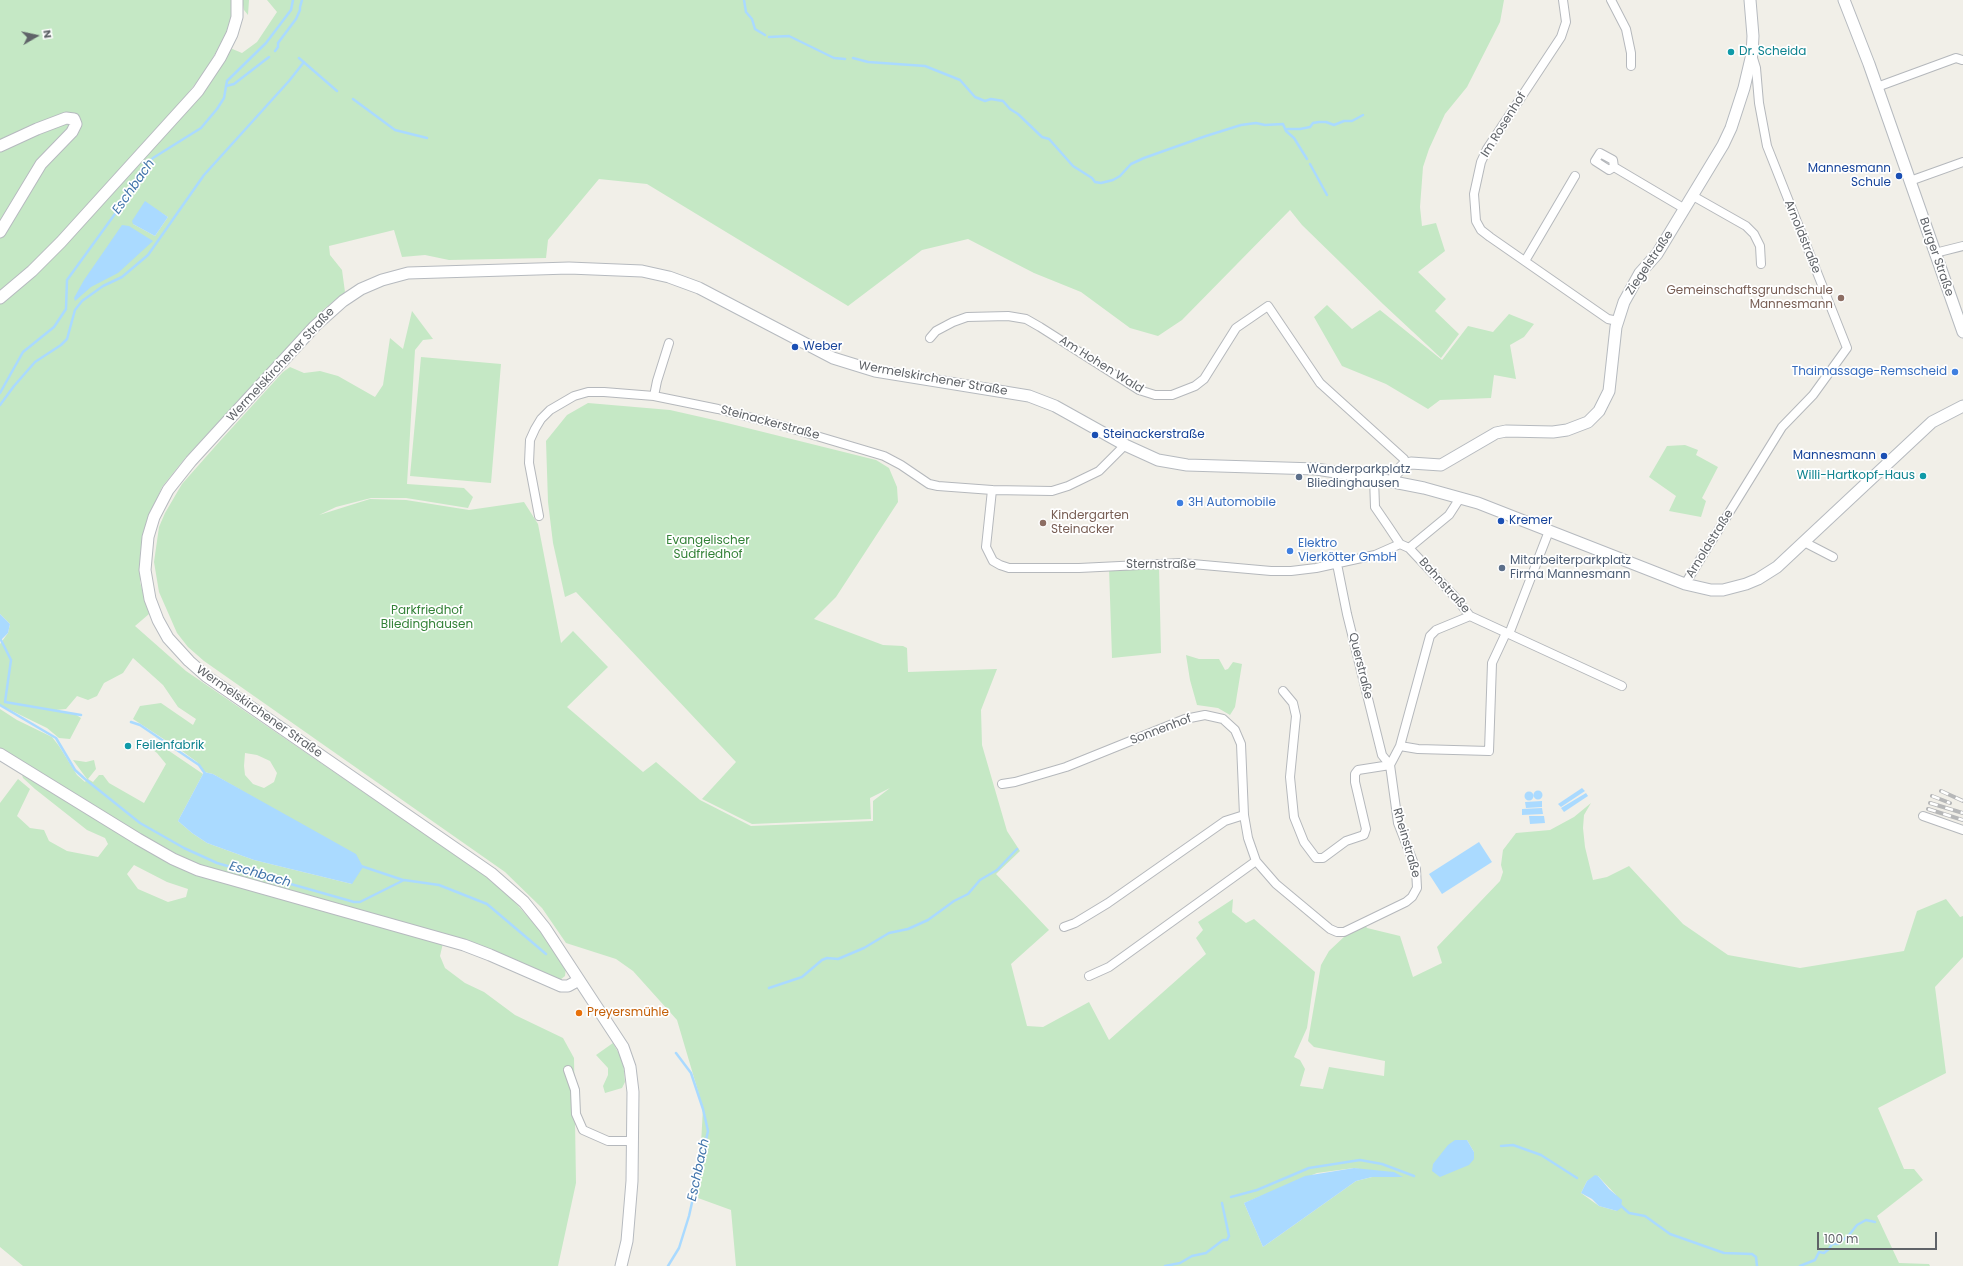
<!DOCTYPE html>
<html>
<head>
<meta charset="utf-8">
<style>
	body { margin:0 }
	#map { position:relative; width:1963px; height:1266px; overflow:hidden; background:#f1efe8; font-family:Poppins,sans-serif }
	canvas { display:block }
	.north { position:absolute; left:16px; top:16px; width:40px; height:40px; -webkit-text-stroke:3px #fff; paint-order:stroke; rotate:81deg; font-size:11px; font-weight:700; line-height:16px; text-align:center; color:#5f6368 }
	.north::after { content:''; display:block; margin:auto; width:14px; height:18px; background:#5f6368; clip-path:polygon(50% 0,100% 100%,50% 72%,0 100%) }
	.scale { position:absolute; left:1817px; top:1232px; width:120px; height:18px; box-sizing:border-box; border:2px solid #5f6368; border-top:0; padding-left:5px; font-size:12px; line-height:14px; white-space:nowrap; color:#5f6368; -webkit-text-stroke:3px #fff; paint-order:stroke }
</style>
</head>
<body>
<div id="map">
<canvas width="1963" height="1266"></canvas>
<div class="north">N</div>
<div class="scale">100 m</div>
</div>
<script>
const g = document.querySelector('canvas').getContext('2d');
g.lineJoin = 'round';
function fillPath(path, color) { g.fillStyle = color; g.fill(path, 'evenodd'); }
const poly = rows => new Path2D(rows.map(r => 'M' + r).join(''));
function strokePath(path, color, width, dash) { g.strokeStyle = color; g.lineWidth = width; g.lineCap = dash ? 'butt' : 'round'; g.setLineDash(dash || []); g.stroke(path); }
function label(font, color, halo, rows, align = 'center') {
  g.font = font + ' Poppins,sans-serif'; g.lineWidth = 3.5; g.setLineDash([]); g.textBaseline = 'middle'; g.strokeStyle = halo; g.fillStyle = color; for (const [text, x, y, turn = 0] of rows) {
    g.save(); g.translate(x, y); g.rotate((+turn || 0) * Math.PI / 180); g.textAlign = isNaN(turn) ? turn : align; if (halo) g.strokeText(text, 0, 0); g.fillText(text, 0, 0); g.restore();
  }
}
const green = poly([
	[0,0,232,0,233,15,230,27,206,70,171,115,34,264,0,293],
	[242,0,249,0,248,15,244,10],
	[267,0,1504,0,1500,22,1467,87,1445,114,1429,149,1423,167,1420,207,1422,226,1436,223,1445,251,1418,272,1446,299,1435,311,1459,334,1441,358,1383,304,1302,225,1290,210,1182,320,1158,336,1130,328,1081,292,1034,273,968,239,922,250,848,306,647,184,599,179,548,240,546,258,449,260,425,255,402,257,394,230,329,246,330,255,342,270,345,292,324,309,186,457,162,487,144,530,140,555,140,582,149,614,135,626,186,671,488,877,511,898,540,930,566,968,565,976,560,980,223,874,178,857,0,751,0,709,17,720,52,737,59,746,77,775,85,782,87,779,73,760,86,762,94,760,96,769,88,779,93,782,99,775,103,775,109,783,144,803,166,764,157,753,146,745,150,738,203,774,178,821,192,833,207,843,254,860,352,884,289,818,213,774,204,772,197,762,182,751,133,719,140,706,161,703,193,725,196,719,178,707,163,685,133,658,123,673,104,683,97,696,88,700,77,696,66,709,56,710,75,714,81,718,70,739,59,738,47,728,0,705,0,644,8,633,10,624,0,614,0,304,230,48,242,53,257,42,277,12],
	[153,208,168,217,155,236,133,224],
	[245,753,257,755,270,761,277,773,274,782,264,788,253,784,245,775,244,766],
	[1327,305,1352,329,1380,310,1442,360,1468,326,1493,332,1509,314,1534,324,1524,337,1510,345,1516,379,1494,375,1491,398,1440,400,1428,409,1386,384,1342,366,1314,317],
	[412,311,433,339,423,340,415,350,407,484,464,488,473,497,468,508,406,498,371,498,336,507,319,515,370,499,406,500,469,510,524,502,538,524,561,643,573,631,608,667,567,707,643,772,656,762,700,800,751,826,873,821,873,801,890,788,870,798,871,819,752,824,702,799,736,762,576,592,565,597,553,543,548,502,546,441,567,415,588,403,670,410,723,422,876,460,889,468,897,487,898,502,836,597,814,619,883,645,903,646,907,648,908,672,997,669,981,710,982,745,1007,831,1020,851,996,874,1049,930,1011,964,1027,1026,1043,1027,1089,1002,1109,1040,1206,954,1196,938,1203,930,1198,922,1233,899,1232,912,1246,923,1254,919,1315,972,1307,1028,1294,1057,1300,1060,1305,1069,1300,1086,1323,1089,1329,1067,1384,1076,1385,1061,1314,1047,1308,1041,1321,965,1329,951,1345,936,1365,925,1367,928,1400,936,1413,977,1442,963,1437,947,1500,881,1503,872,1501,865,1503,850,1516,833,1550,830,1574,817,1591,803,1584,815,1583,828,1585,847,1593,880,1607,877,1629,866,1683,924,1728,955,1800,968,1904,951,1917,911,1946,899,1960,917,1963,916,1963,957,1935,987,1946,1073,1878,1108,1904,1169,1914,1169,1923,1180,1877,1216,1899,1263,1929,1264,1930,1266,736,1266,731,1210,698,1198,703,1108,677,1020,633,971,616,959,566,943,542,908,505,872,204,661,188,647,177,633,159,592,154,562,159,527,165,513,182,484,220,441,283,372,290,367,304,373,320,371,338,376,375,397,383,385,390,338,403,349],
	[1467,1140,1474,1152,1433,1164,1439,1160],
	[1354,1168,1402,1177,1372,1177,1356,1181,1263,1247,1244,1203,1317,1173],
	[1598,1176,1616,1195,1617,1211,1599,1206,1581,1193,1587,1181],
	[421,357,501,364,491,483,410,476],
	[1685,445,1698,450,1696,455,1718,467,1702,498,1706,501,1701,517,1669,511,1676,496,1649,477,1667,446],
	[1159,567,1161,653,1112,658,1109,568],
	[1186,655,1199,659,1219,659,1225,670,1228,669,1233,662,1242,664,1235,707,1230,715,1218,708,1197,705,1190,680],
	[22,775,163,858,443,943,440,956,445,968,465,983,484,992,515,1015,563,1038,574,1058,576,1183,558,1266,23,1266,0,1247,0,803,18,779,30,789,17,816,30,828,44,830,49,841,67,851,98,857,108,844,105,838,87,830,35,789,23,778],
	[134,865,167,882,188,889,186,897,168,902,138,889,127,874],
	[613,1043,623,1061,625,1082,622,1088,605,1093,603,1086,608,1075,608,1068,596,1055]
]);
const water = poly([
	[145,201,168,217,155,236,133,224,132,221],
	[122,225,129,226,153,241,118,273,91,287,75,301,74,298,84,280],
	[0,614,10,624,8,633,0,641],
	[204,772,213,774,356,854,363,867,352,884,254,860,207,843,192,833,178,821],
	[1582,788,1585,791,1561,807,1558,804],
	'1533.5 795a4.5 4.5 0 1 1 9 0a4.5 4.5 0 1 1-9 0Z',
	'1524.5 796a4.5 4.5 0 1 1 9 0a4.5 4.5 0 1 1-9 0Z',
	[1586,793,1588,796,1564,812,1561,808],
	[1542,801,1542,807,1526,808,1525,802],
	[1542,808,1543,814,1522,815,1522,809],
	[1529,816,1544,816,1545,823,1530,824],
	[1479,842,1492,862,1442,894,1429,874],
	[1455,1140,1467,1140,1474,1152,1474,1159,1469,1165,1440,1177,1432,1171,1433,1164,1448,1145],
	[1354,1168,1394,1172,1403,1177,1372,1177,1356,1181,1263,1247,1244,1203,1305,1176],
	[1595,1175,1598,1176,1609,1189,1622,1200,1621,1208,1617,1211,1599,1206,1592,1199,1581,1193,1587,1181]
]);
const stream = poly([
	[744,0,746,12,752,19,755,29,765,35],
	[769,37,789,36,834,58,845,59],
	[275,51,278,47,278,43,296,19,300,10,300,7,302,0],
	[299,58,337,91],
	[853,58,868,62,925,66,960,80,975,97,985,101,991,99,1003,101,1010,109,1018,114,1042,137,1049,139,1073,166,1092,178,1095,182,1101,183,1113,180,1120,176,1131,164,1144,158,1206,136,1241,125,1256,123,1265,125,1283,124,1286,131,1294,138,1307,159],
	[226,86,234,84,269,57],
	[353,99,395,130,427,138],
	[1286,131,1287,129,1300,129,1310,127,1313,123,1319,122,1326,122,1334,125,1344,121,1352,121,1363,115],
	[1310,164,1327,195],
	[0,393,23,352,54,327,66,309,67,280,120,207,144,168,153,158,201,128,217,109,224,98,227,81,266,43,291,10,293,0],
	[0,405,14,386,35,362,61,345,67,339,75,310,82,301,103,286,122,277,148,255,204,175,289,81,304,62],
	[1,640,11,660,5,702,81,715],
	[0,705,56,738,75,770,85,779,140,823,184,848,217,863,354,902,360,902,404,880,439,885,487,904,546,954],
	[131,722,140,725,199,765,206,775],
	[361,866,403,880],
	[769,988,802,977,822,960,827,958,838,959,864,948,889,933,908,929,928,920,954,901,968,894,980,880,997,870,1017,849],
	[1501,1146,1513,1145,1541,1155,1577,1178],
	[1231,1197,1257,1190,1309,1168,1360,1160,1382,1164,1414,1176],
	[1619,1204,1629,1213,1645,1216,1670,1234,1724,1253,1752,1254,1756,1257,1757,1266],
	[668,1266,679,1248,689,1216,708,1131,703,1109,691,1073,676,1053],
	[1165,1266,1180,1263,1192,1256,1206,1253,1223,1240,1227,1240,1229,1236,1222,1203],
	[1800,1266,1815,1260,1819,1252,1824,1253,1829,1249,1832,1244,1838,1244,1849,1235,1857,1225,1866,1220,1875,1222]
]);
const street = poly([
	[1563,0,1566,22,1561,37,1487,149,1481,162,1474,194,1476,221,1481,230,1490,237,1608,319,1618,321],
	[1611,0,1626,29,1631,53,1631,66],
	[1877,87,1956,58,1962,60],
	[1614,167,1609,170,1595,161,1600,153,1613,160,1614,167,1685,209],
	[1910,181,1963,162],
	[1693,196,1746,226,1754,234,1760,246,1761,264],
	[1935,253,1963,246],
	[1525,261,1575,176],
	[930,338,936,331,953,322,967,317,1008,316,1026,319,1040,327,1139,390,1155,395,1172,395,1195,386,1204,379,1236,328,1268,306,1320,383,1404,459,1406,464],
	[654,396,657,381,669,343],
	[1374,478,1375,507,1388,526,1400,544,1409,548,1455,597,1470,616,1622,686],
	[992,490,986,547,993,561,1000,565,1009,568,1079,568,1181,563,1271,571,1291,571,1316,568,1375,555,1400,544],
	[539,516,529,463,530,440,535,429,541,419,550,410,574,396,588,392,604,392,654,396,718,409,783,426,884,456,901,465,929,484,938,486,992,490,1052,491,1068,486,1099,471,1125,445],
	[1804,542,1833,557],
	[1409,548,1449,515,1460,498],
	[1337,564,1347,614,1382,755,1390,765],
	[1685,584,1782,427,1813,395,1847,348,1767,146,1759,103,1756,68,1752,55],
	[1509,634,1549,531],
	[1283,691,1293,703,1296,716,1290,777,1294,817,1304,842,1316,858,1323,858,1346,841,1364,835,1366,829,1355,782,1355,774,1358,770,1390,765],
	[1400,746,1418,749,1489,751,1492,663,1506,633],
	[1002,784,1015,782,1066,767,1185,719,1205,715,1223,719,1235,730,1241,744,1244,815,1248,838,1256,861,1276,884,1330,929,1337,932,1344,932,1406,902,1412,897,1417,888,1416,869,1398,823,1390,765,1400,746,1430,636,1436,630,1470,616],
	[1923,816,1963,830],
	[1064,927,1075,923,1108,903,1225,821,1244,815],
	[1089,976,1109,967,1256,861],
	[568,1070,575,1090,576,1114,583,1130,608,1141,632,1141]
]);
const secondary = poly([
	[1844,0,1869,64,1963,332],
	[0,146,37,129,66,118,74,119,76,124,72,132,41,164,0,232],
	[0,298,32,271,61,242,198,91,220,58,232,34,237,17,237,0],
	[1394,482,1395,474,1403,466,1411,463,1441,465,1496,433,1506,431,1553,432,1567,430,1588,422,1599,411,1609,391,1616,327,1624,302,1640,273,1657,254,1723,145,1731,128,1744,88,1752,54,1753,36,1750,0],
	[0,754,138,839,173,859,198,870,464,945,490,955,561,986,568,986,579,980],
	[621,1266,627,1241,632,1181,633,1092,630,1067,623,1047,545,928,524,902,491,873,206,676,189,661,168,638,158,620,150,599,145,570,148,537,154,517,168,490,191,461,223,426,315,326,343,301,361,289,382,280,408,273,569,268,642,271,669,277,699,288,833,358,875,371,1029,396,1055,406,1125,445,1158,460,1187,465,1316,469,1368,477,1424,488,1478,503,1685,584,1711,590,1723,590,1746,584,1758,579,1777,567,1932,422,1963,406]
]);
const rail = poly([
	[1941,791,1963,801],
	[1932,796,1950,803],
	[1930,803,1963,813],
	[1928,809,1963,820]
]);
const markers = [
	[1731,52,4,"#0f9aa8"],
	[1899,176,4,"#1a4fb4"],
	[1841,298,4,"#8d6e63"],
	[795,347,4,"#1a4fb4"],
	[1955,372,4,"#3f7fe0"],
	[1095,435,4,"#1a4fb4"],
	[1884,456,4,"#1a4fb4"],
	[1923,476,4,"#0f9aa8"],
	[1299,477,4,"#5c6f8a"],
	[1180,503,4,"#3f7fe0"],
	[1501,521,4,"#1a4fb4"],
	[1043,523,4,"#8d6e63"],
	[1290,551,4,"#3f7fe0"],
	[1502,568,4,"#5c6f8a"],
	[128,746,4,"#0f9aa8"],
	[579,1013,4,"#e8710a"]
];
const cultureNames = [
	["Dr. Scheida",1739,52],
	["Willi-Hartkopf-Haus",1915,476,"right"],
	["Feilenfabrik",136,746]
];
const streetNames = [
	["Im Rosenhof",1504,125,-58],
	["Arnoldstraße",1802,237,68],
	["Burger Straße",1936,257,71],
	["Ziegelstraße",1650,263,-56],
	["Wermelskirchener Straße",281,365,-47],
	["Am Hohen Wald",1101,365,32],
	["Wermelskirchener Straße",933,379,10],
	["Steinackerstraße",770,423,15],
	["Arnoldstraße",1710,544,-58],
	["Sternstraße",1161,565],
	["Bahnstraße",1444,586,48],
	["Querstraße",1360,666,76],
	["Wermelskirchener Straße",259,712,35],
	["Sonnenhof",1161,730,-21],
	["Rheinstraße",1406,843,74]
];
const transitNames = [
	["Mannesmann",1891,169,"right"],
	["Schule",1891,183,"right"],
	["Weber",803,347],
	["Steinackerstraße",1103,435],
	["Mannesmann",1876,456,"right"],
	["Kremer",1509,521]
];
const educationNames = [
	["Gemeinschaftsgrundschule",1833,291],
	["Mannesmann",1833,305],
	["Kindergarten",1051,516,"left"],
	["Steinacker",1051,530,"left"]
];
const shopNames = [
	["Thaimassage-Remscheid",1947,372,"right"],
	["3H Automobile",1188,503],
	["Elektro",1298,544],
	["Vierkötter GmbH",1298,558]
];
const serviceNames = [
	["Wanderparkplatz",1307,470],
	["Bliedinghausen",1307,484],
	["Mitarbeiterparkplatz",1510,561],
	["Firma Mannesmann",1510,575]
];
const parkNames = [
	["Evangelischer",708,541],
	["Südfriedhof",708,555],
	["Parkfriedhof",427,611],
	["Bliedinghausen",427,625]
];
const foodNames = [
	["Preyersmühle",587,1013]
];
const waterNames = [
	["Eschbach",134,187,-55],
	["Eschbach",260,875,16],
	["Eschbach",699,1170,-78]
];
fillPath(green, '#c5e8c5');
fillPath(water, '#aadaff');
strokePath(stream, '#aadaff', 2.5);
strokePath(street, '#b5b8bc', 10);
strokePath(secondary, '#b6babf', 13);
strokePath(street, '#fff', 8);
strokePath(secondary, '#fff', 11);
strokePath(rail, '#b6b7b8', 4);
strokePath(rail, '#fff', 2.5, [8]);
for (const [x, y, r, color] of markers) { const dot = new Path2D(); dot.arc(x, y, r, 0, 2 * Math.PI); g.fillStyle = color; g.fill(dot); strokePath(dot, '#fff', 1.5); }
label('12px', '#0d838f', '#fff', cultureNames, 'left');
label('12px', '#5f6368', '#fff', streetNames);
label('12px', '#164399', '#fff', transitNames, 'left');
label('12px', '#785e54', '#fff', educationNames, 'right');
label('12px', '#366cbe', '#fff', shopNames, 'left');
label('12px', '#4e5e75', '#fff', serviceNames, 'left');
label('12px', '#348238', '#fff', parkNames);
label('12px', '#c56008', '#fff', foodNames, 'left');
label('italic 13px', '#4174aa', '#fff', waterNames);
</script>
</body>
</html>
